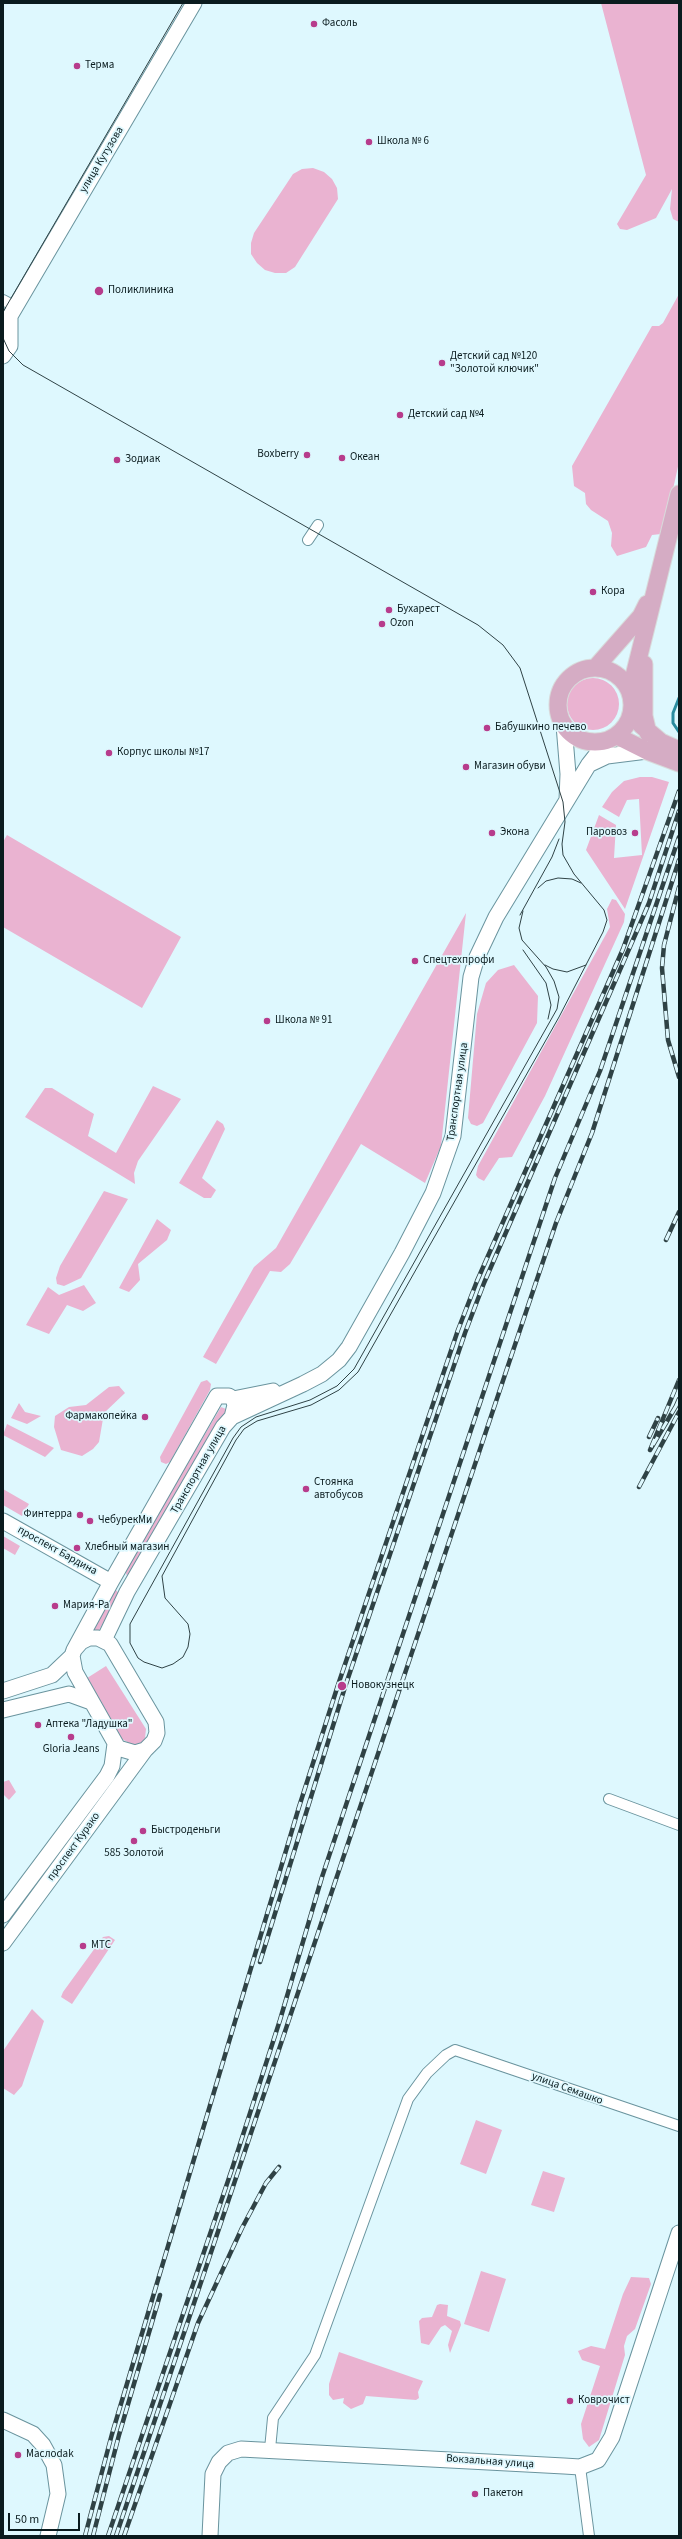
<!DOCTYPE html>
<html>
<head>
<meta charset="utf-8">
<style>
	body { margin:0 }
	#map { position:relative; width:682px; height:2539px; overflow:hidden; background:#def8fe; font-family:"Source Sans 3",sans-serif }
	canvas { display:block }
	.frame { position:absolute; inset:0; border:4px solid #0a1b1e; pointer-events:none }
	.scale { position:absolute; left:8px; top:2513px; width:72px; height:18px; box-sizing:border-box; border:2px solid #0a1b1e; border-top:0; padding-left:5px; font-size:12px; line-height:14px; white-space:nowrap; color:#0a1b1e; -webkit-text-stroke:3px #def8fe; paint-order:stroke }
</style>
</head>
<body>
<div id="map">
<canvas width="682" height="2539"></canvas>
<div class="frame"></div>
<div class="scale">50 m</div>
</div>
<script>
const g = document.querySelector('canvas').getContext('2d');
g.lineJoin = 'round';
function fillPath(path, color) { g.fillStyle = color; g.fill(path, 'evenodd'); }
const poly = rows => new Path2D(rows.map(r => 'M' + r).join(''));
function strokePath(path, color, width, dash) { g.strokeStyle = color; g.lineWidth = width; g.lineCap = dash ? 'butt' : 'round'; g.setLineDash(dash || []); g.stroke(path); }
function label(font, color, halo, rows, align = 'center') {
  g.font = font + ' "Source Sans 3",sans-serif'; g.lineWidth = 3.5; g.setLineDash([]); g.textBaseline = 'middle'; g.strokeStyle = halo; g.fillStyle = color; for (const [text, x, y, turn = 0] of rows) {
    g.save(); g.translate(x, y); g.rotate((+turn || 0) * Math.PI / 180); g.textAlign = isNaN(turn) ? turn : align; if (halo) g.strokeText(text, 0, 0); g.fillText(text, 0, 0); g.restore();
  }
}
const green = poly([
	[601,3,679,3,679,222,673,219,670,209,672,189,656,218,627,230,620,229,617,224,646,175],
	[313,168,324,172,332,179,337,188,338,199,295,267,286,273,275,273,265,270,257,263,251,254,251,243,254,233,293,174,302,169],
	[679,294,679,462,664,530,661,534,652,535,646,547,617,556,611,546,612,533,608,521,591,510,586,504,585,493,574,486,572,466,652,326,659,326,663,323],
	'567 704a26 26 0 1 1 52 0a26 26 0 1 1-52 0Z',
	[640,777,652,777,669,782,625,909,586,850,599,815,616,825,614,858,642,855,639,799,627,800,619,817,602,807,612,792,624,781],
	[7,835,181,937,142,1008,3,927,3,842],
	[612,899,616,900,625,914,624,922,545,1096,512,1157,499,1158,484,1181,478,1178,476,1175,478,1166,610,927,607,909],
	[466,913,441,1146,425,1183,361,1144,290,1264,281,1272,270,1271,216,1364,203,1357,254,1267,276,1248],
	[514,965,538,996,537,1023,483,1123,477,1126,471,1124,468,1118,477,1014,486,983,498,970],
	[153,1086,181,1099,138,1161,134,1173,135,1184,25,1117,45,1088,52,1088,94,1114,88,1136,116,1153],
	[217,1120,223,1124,225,1129,202,1178,216,1190,211,1198,204,1198,179,1183],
	[104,1191,128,1199,81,1278,64,1286,57,1284,56,1278,60,1266],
	[157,1219,171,1230,167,1240,138,1264,140,1280,129,1292,119,1288],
	[84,1285,96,1303,83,1311,67,1305,49,1334,26,1325,48,1287,59,1295],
	[207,1380,211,1384,210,1390,170,1462,166,1464,161,1462,160,1457,201,1382],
	[119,1386,125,1393,104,1413,99,1442,93,1449,82,1456,61,1450,54,1427,55,1416,69,1407,86,1405,109,1387],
	[19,1403,25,1412,41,1416,27,1424,11,1418],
	[221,1407,226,1409,226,1412,132,1574,127,1576,125,1570],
	[7,1424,54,1448,45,1457,3,1435],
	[3,1489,29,1504,22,1516,3,1505],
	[3,1536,20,1546,15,1555,3,1548],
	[116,1590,120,1595,96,1635,92,1629,113,1591],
	[106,1666,146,1729,145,1738,141,1744,133,1745,120,1738,84,1680],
	[9,1780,16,1792,9,1800,3,1794,3,1782],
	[109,1936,115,1940,72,2004,61,1997,63,1992,103,1937],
	[32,2009,44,2021,22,2086,14,2095,3,2088,3,2051],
	[476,2120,502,2130,486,2174,460,2164],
	[543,2171,565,2178,554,2212,531,2205],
	[481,2271,506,2279,489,2332,464,2324],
	[631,2277,649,2278,651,2284,635,2329,627,2336,624,2346,625,2355,599,2440,589,2447,583,2439,581,2424,600,2366,582,2360,578,2351,591,2346,605,2349,623,2294],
	[440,2304,448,2305,447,2316,460,2321,461,2325,450,2353,448,2345,452,2331,445,2325,441,2327,429,2345,421,2343,419,2321,422,2318,432,2317,437,2305],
	[339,2352,423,2381,418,2392,419,2398,416,2400,366,2396,363,2404,351,2409,343,2403,344,2398,333,2400,329,2395,329,2384]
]);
const stream = poly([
	[679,698,673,713,673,723,679,732]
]);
const street = poly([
	[3,300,16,307],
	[308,540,318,525],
	[609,1799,679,1825],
	[270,2449,273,2418,315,2355,408,2099,427,2073,446,2055,455,2050,679,2126],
	[580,2467,589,2536]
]);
const secondary = poly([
	[3,328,194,3],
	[3,356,10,346,10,317],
	[564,725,568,774,567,800],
	[590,764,607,756,647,751],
	[233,1399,273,1391],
	[3,1521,111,1582],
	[104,1640,127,1592,223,1427,232,1417,303,1384,322,1374,339,1360,349,1347,402,1253,433,1193,453,1136,471,977,477,957,496,917,589,764,607,741],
	[74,1650,81,1642,89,1638,98,1638,110,1644,156,1722,157,1733,154,1741,145,1750,135,1753,118,1748,75,1672,72,1656,74,1650,111,1582,217,1396,229,1396,233,1399,235,1405,232,1417],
	[3,1691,52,1675,72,1656],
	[3,1710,69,1694,91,1702],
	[3,1915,107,1776,112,1766,115,1744],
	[3,1943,145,1750],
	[3,2420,33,2434,43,2445,54,2465,58,2494,48,2536],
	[210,2536,213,2474,219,2462,228,2453,241,2449,564,2466,580,2467,598,2460,612,2437,679,2233]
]);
const primary = poly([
	[644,664,644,716,648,733],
	[596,667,641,616,647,604],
	'558 705a37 37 0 1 1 74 0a37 37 0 1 1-74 0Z',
	[630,692,679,494],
	[641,725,661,742,679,750],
	[617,736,647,751,679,763]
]);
const tram = poly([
	[3,312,183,3],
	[3,338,9,351,23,365,478,625,503,645,520,668,563,802,565,822,562,844,563,855,574,874,604,910,607,920,603,932,559,1017,358,1372,339,1390,311,1405,257,1421,244,1429,236,1440,162,1576,165,1598,188,1624,190,1634,188,1647,183,1657,173,1664,162,1668,144,1662,138,1658,130,1643,130,1624,233,1438,241,1427,256,1417,310,1400,337,1386,354,1369,557,1009,559,997,554,981,546,967,522,940,519,928,523,911],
	[538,888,546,881,558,878,572,879,581,883],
	[520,915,552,857,559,839],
	[523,950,546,983,551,1005,548,1019],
	[545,965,553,969,567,972,586,965]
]);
const rail = poly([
	[679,887,664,945,662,968,668,1040,679,1077],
	[666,1240,679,1212],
	[679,1399,676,1406,679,1401],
	[676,1406,650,1450,679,1380],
	[649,1437,658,1418],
	[639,1487,679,1412],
	[260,1962,345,1687,465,1333,484,1283,649,903,679,811],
	[85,2536,112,2434,299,1807,338,1685,458,1330,477,1281,623,949,679,791],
	[93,2536,119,2435,160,2295],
	[108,2536,232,2169,280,2020,322,1877,555,1178,600,1071,679,837],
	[116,2536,529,1303,556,1223,592,1133,679,860],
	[124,2536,198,2323,242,2228,266,2183,279,2167]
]);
const markers = [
	[314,24,4,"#b73c8c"],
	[77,66,4,"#b73c8c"],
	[369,142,4,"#b73c8c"],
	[99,291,5,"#b73c8c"],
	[442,363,4,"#b73c8c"],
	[400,415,4,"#b73c8c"],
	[307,455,4,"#b73c8c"],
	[342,458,4,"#b73c8c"],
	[117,460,4,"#b73c8c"],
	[593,592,4,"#b73c8c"],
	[389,610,4,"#b73c8c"],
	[382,624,4,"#b73c8c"],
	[487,728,4,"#b73c8c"],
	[109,753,4,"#b73c8c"],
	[466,767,4,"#b73c8c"],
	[492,833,4,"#b73c8c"],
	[635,833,4,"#b73c8c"],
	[415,961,4,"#b73c8c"],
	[267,1021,4,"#b73c8c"],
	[145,1417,4,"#b73c8c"],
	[306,1489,4,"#b73c8c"],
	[80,1515,4,"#b73c8c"],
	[90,1521,4,"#b73c8c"],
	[77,1548,4,"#b73c8c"],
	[55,1606,4,"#b73c8c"],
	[342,1686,5,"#b73c8c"],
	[38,1725,4,"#b73c8c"],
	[71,1737,4,"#b73c8c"],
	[143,1831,4,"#b73c8c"],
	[134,1841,4,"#b73c8c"],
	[83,1946,4,"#b73c8c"],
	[570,2401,4,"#b73c8c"],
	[18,2455,4,"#b73c8c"],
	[475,2494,4,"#b73c8c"]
];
const poiNames = [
	["Фасоль",322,24],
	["Терма",85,66],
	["Школа № 6",377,142],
	["Поликлиника",108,291],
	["Детский сад №120",450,357],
	["\"Золотой ключик\"",450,370],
	["Детский сад №4",408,415],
	["Boxberry",299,455,"right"],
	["Океан",350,458],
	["Зодиак",125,460],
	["Кора",601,592],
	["Бухарест",397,610],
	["Ozon",390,624],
	["Бабушкино печево",495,728],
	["Корпус школы №17",117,753],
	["Магазин обуви",474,767],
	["Экона",500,833],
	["Паровоз",627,833,"right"],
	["Спецтехпрофи",423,961],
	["Школа № 91",275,1021],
	["Фармакопейка",137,1417,"right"],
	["Стоянка",314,1483],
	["автобусов",314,1496],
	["Финтерра",72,1515,"right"],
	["ЧебурекМи",98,1521],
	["Хлебный магазин",85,1548],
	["Мария-Ра",63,1606],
	["Новокузнецк",351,1686],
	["Аптека \"Ладушка\"",46,1725],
	["Gloria Jeans",71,1750,"center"],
	["Быстроденьги",151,1831],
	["585 Золотой",134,1854,"center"],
	["МТС",91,1946],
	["Коврочист",578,2401],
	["Mаслоdak",26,2455],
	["Пакетон",483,2494]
];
const streetNames = [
	["улица Кутузова",102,160,-59],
	["Транспортная улица",458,1092,-82],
	["Транспортная улица",199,1470,-60],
	["проспект Бардина",57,1551,29],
	["проспект Курако",74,1847,-54],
	["улица Семашко",567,2089,20],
	["Вокзальная улица",490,2462,4]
];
fillPath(green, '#eab3d1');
strokePath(stream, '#2a8c9f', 3);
strokePath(street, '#6a949e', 12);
strokePath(secondary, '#6a949e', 17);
strokePath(primary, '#d8dbdb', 19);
strokePath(street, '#fff', 10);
strokePath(secondary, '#fff', 15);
strokePath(primary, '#d5acc4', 17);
strokePath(tram, '#2f4245', 1);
strokePath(rail, '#2f4245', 4.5);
strokePath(rail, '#def8fe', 3, [9]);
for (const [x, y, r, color] of markers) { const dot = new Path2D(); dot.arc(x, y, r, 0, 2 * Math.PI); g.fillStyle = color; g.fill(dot); strokePath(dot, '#def8fe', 1.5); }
label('11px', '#0a1b1e', '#def8fe', poiNames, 'left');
label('11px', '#0a1b1e', '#def8fe', streetNames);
</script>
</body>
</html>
